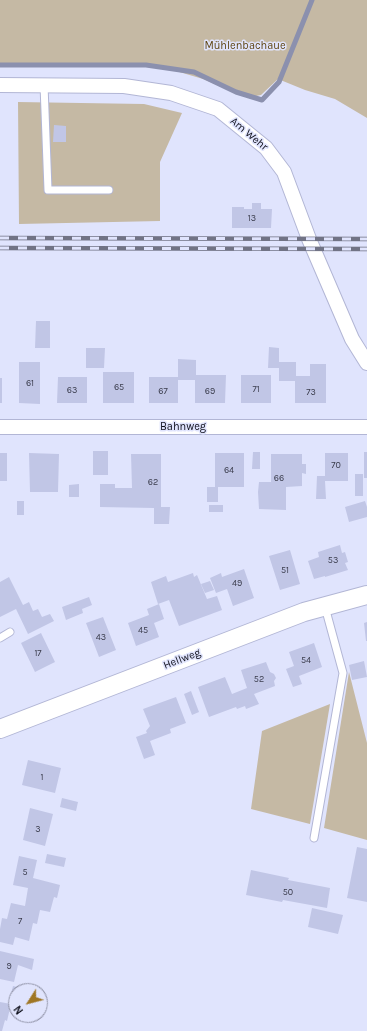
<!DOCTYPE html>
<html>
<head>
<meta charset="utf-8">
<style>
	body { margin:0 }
	#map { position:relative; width:367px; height:1031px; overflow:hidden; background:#e0e4fd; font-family:Karla,sans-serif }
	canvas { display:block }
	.north { position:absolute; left:8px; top:983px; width:40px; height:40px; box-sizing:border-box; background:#e0e4fd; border:1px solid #8c8ea2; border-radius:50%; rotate:234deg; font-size:11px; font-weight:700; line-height:16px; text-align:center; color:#0d0e19 }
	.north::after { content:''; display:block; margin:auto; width:14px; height:18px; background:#9f7624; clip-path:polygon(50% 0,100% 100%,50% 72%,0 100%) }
</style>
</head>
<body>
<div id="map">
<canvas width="367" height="1031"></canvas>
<div class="north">N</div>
</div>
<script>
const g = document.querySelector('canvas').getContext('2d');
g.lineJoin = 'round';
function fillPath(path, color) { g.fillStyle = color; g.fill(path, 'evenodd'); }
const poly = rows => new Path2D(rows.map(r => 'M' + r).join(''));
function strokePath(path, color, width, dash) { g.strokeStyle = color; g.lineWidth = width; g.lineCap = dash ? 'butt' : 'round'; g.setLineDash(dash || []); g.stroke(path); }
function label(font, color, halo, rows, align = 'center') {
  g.font = font + ' Karla,sans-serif'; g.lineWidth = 3; g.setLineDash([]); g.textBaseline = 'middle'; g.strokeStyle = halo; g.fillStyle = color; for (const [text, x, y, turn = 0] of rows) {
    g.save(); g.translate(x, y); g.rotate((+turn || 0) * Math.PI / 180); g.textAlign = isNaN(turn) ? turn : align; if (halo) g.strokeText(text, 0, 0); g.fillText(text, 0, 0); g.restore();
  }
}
const green = poly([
	[0,0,367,0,367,118,335,99,305,90,278,79,261,95,251,97,238,94,203,79,176,71,142,65,0,65],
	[18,102,144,104,182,113,160,162,160,221,19,224],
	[349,672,367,743,367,840,324,828],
	[330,704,310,824,251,809,262,731]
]);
const stream = poly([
	[0,65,146,65,194,72,236,92,262,100,279,82,312,0]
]);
const building = poly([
	[54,125,66,126,66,142,53,142],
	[252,203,261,203,261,209,272,209,271,228,232,228,232,207,244,207,244,209,252,209],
	[36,321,50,321,50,348,35,348],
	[269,347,279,348,279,362,296,362,296,376,310,376,310,364,326,364,326,403,295,403,295,381,279,381,279,368,268,368],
	[86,348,105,348,104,368,86,368],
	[178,359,196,360,196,375,226,375,225,403,195,403,195,380,178,380,178,403,149,403,149,377,178,377],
	[19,362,40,362,40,404,19,403],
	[103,372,134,372,134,403,103,403],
	[241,375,271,375,271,403,241,403],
	[58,377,87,377,87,403,57,403],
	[0,378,2,378,2,403,0,403],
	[93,451,108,451,108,475,93,475],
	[253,452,260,452,260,469,252,469],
	[364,452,367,452,367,478,364,478],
	[0,453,7,453,7,481,0,481],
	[29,453,59,454,58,492,30,492],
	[215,453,244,453,244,487,218,487,218,502,207,502,207,487,215,487],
	[325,453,348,453,348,481,325,481,326,499,316,499,317,476,325,476],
	[131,454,161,454,161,507,170,507,169,524,154,524,154,508,100,507,100,484,115,484,115,488,132,488],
	[271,454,302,454,302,464,306,464,306,474,302,473,302,486,286,487,286,510,259,509,258,492,259,482,271,482],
	[355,474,363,474,363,496,355,496],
	[79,484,79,497,69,497,69,485],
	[17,501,24,501,24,515,17,515],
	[365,501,367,507,367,517,349,522,345,507],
	[209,505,223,505,223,512,209,512],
	[340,545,342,553,345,552,348,562,345,563,348,570,325,577,325,576,314,579,308,561,319,557,318,552],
	[290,550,300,584,280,590,269,556],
	[244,569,254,598,233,606,227,589,216,593,210,578,221,573,222,577],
	[193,573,194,577,197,575,207,599,217,596,222,610,179,626,169,600,158,604,151,582,166,576,168,582],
	[9,577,23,605,29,602,33,611,38,609,42,617,50,614,54,621,28,634,16,609,0,617,0,582],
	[210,581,214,590,205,593,201,584],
	[89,597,92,605,82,609,83,613,66,620,62,607],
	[159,604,164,619,154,623,159,637,136,646,128,623,149,615,147,609],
	[103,617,116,650,99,657,86,623],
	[367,622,367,641,366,641,364,623],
	[41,633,55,662,35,672,21,643],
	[314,643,322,667,299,676,302,684,293,687,286,669,294,666,289,652],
	[364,661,367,677,352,680,349,665],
	[266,662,270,672,274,674,276,678,274,681,275,686,254,694,259,704,246,709,245,706,237,709,236,707,209,717,198,687,225,677,232,694,247,688,241,670],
	[191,691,199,712,192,715,184,694],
	[176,697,186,723,170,729,171,733,150,741,155,755,144,759,136,737,147,733,146,731,150,726,143,709],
	[28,760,61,768,55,793,22,785],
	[62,798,78,802,76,811,60,807],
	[30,808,53,814,45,846,23,840],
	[357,847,367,849,367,902,347,898],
	[47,854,66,858,64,867,45,863],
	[19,856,37,860,33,878,60,885,57,898,54,897,50,912,40,910,37,924,33,923,29,941,15,937,13,945,0,942,0,929,2,918,7,919,11,903,25,906,28,888,13,885],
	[251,870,289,878,288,880,330,888,327,908,283,900,282,902,246,895],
	[312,908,343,915,338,934,308,927],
	[0,951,34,959,32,970,18,965,14,982,0,979],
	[13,986,29,990,29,991,16,991,16,995,11,994],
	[0,1002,11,1004,7,1021,5,1020,2,1031,0,1031]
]);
const service = poly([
	[44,85,48,190,109,190],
	[0,638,10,632],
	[314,838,343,673,325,607]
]);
const minor = poly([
	[0,85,124,86,171,93,218,109,266,148,284,172,309,239,352,339,367,363],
	[0,427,367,427]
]);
const tertiary = poly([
	[0,729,304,612,367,595]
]);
const rail = poly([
	[0,238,367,239],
	[0,248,367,249]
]);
const numberNames = [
	["13",252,218],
	["61",30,383],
	["65",119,387],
	["71",256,389],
	["63",72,390],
	["67",163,391],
	["69",210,391],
	["73",311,392],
	["70",336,465],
	["64",229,470],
	["66",279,478],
	["62",153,482],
	["53",333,560],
	["51",285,570],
	["49",237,583],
	["45",143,630],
	["43",101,637],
	["17",38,653],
	["54",306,660],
	["52",259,679],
	["1",42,777],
	["3",38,829],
	["5",25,872],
	["50",288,892],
	["7",20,921],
	["9",9,966]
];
const parkNames = [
	["Mühlenbachaue",245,46]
];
const streetNames = [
	["Am Wehr",249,134,40],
	["Bahnweg",183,427],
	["Hellweg",182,659,-21]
];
fillPath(green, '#c5b9a4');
strokePath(stream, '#8b90ae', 5);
fillPath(building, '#c1c6e6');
strokePath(service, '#b2b6d5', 9);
strokePath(minor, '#b2b6d5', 16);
strokePath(tertiary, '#b2b6d5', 20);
strokePath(service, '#fff', 7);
strokePath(minor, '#fff', 14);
strokePath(tertiary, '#fff', 18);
strokePath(rail, '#717385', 4.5);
strokePath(rail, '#e0e4fd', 3, [9]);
label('9px', '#3a3c4c', null, numberNames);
label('11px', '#5e4410', '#e0e4fd', parkNames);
label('11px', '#0d0e19', '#e0e4fd', streetNames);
</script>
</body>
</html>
